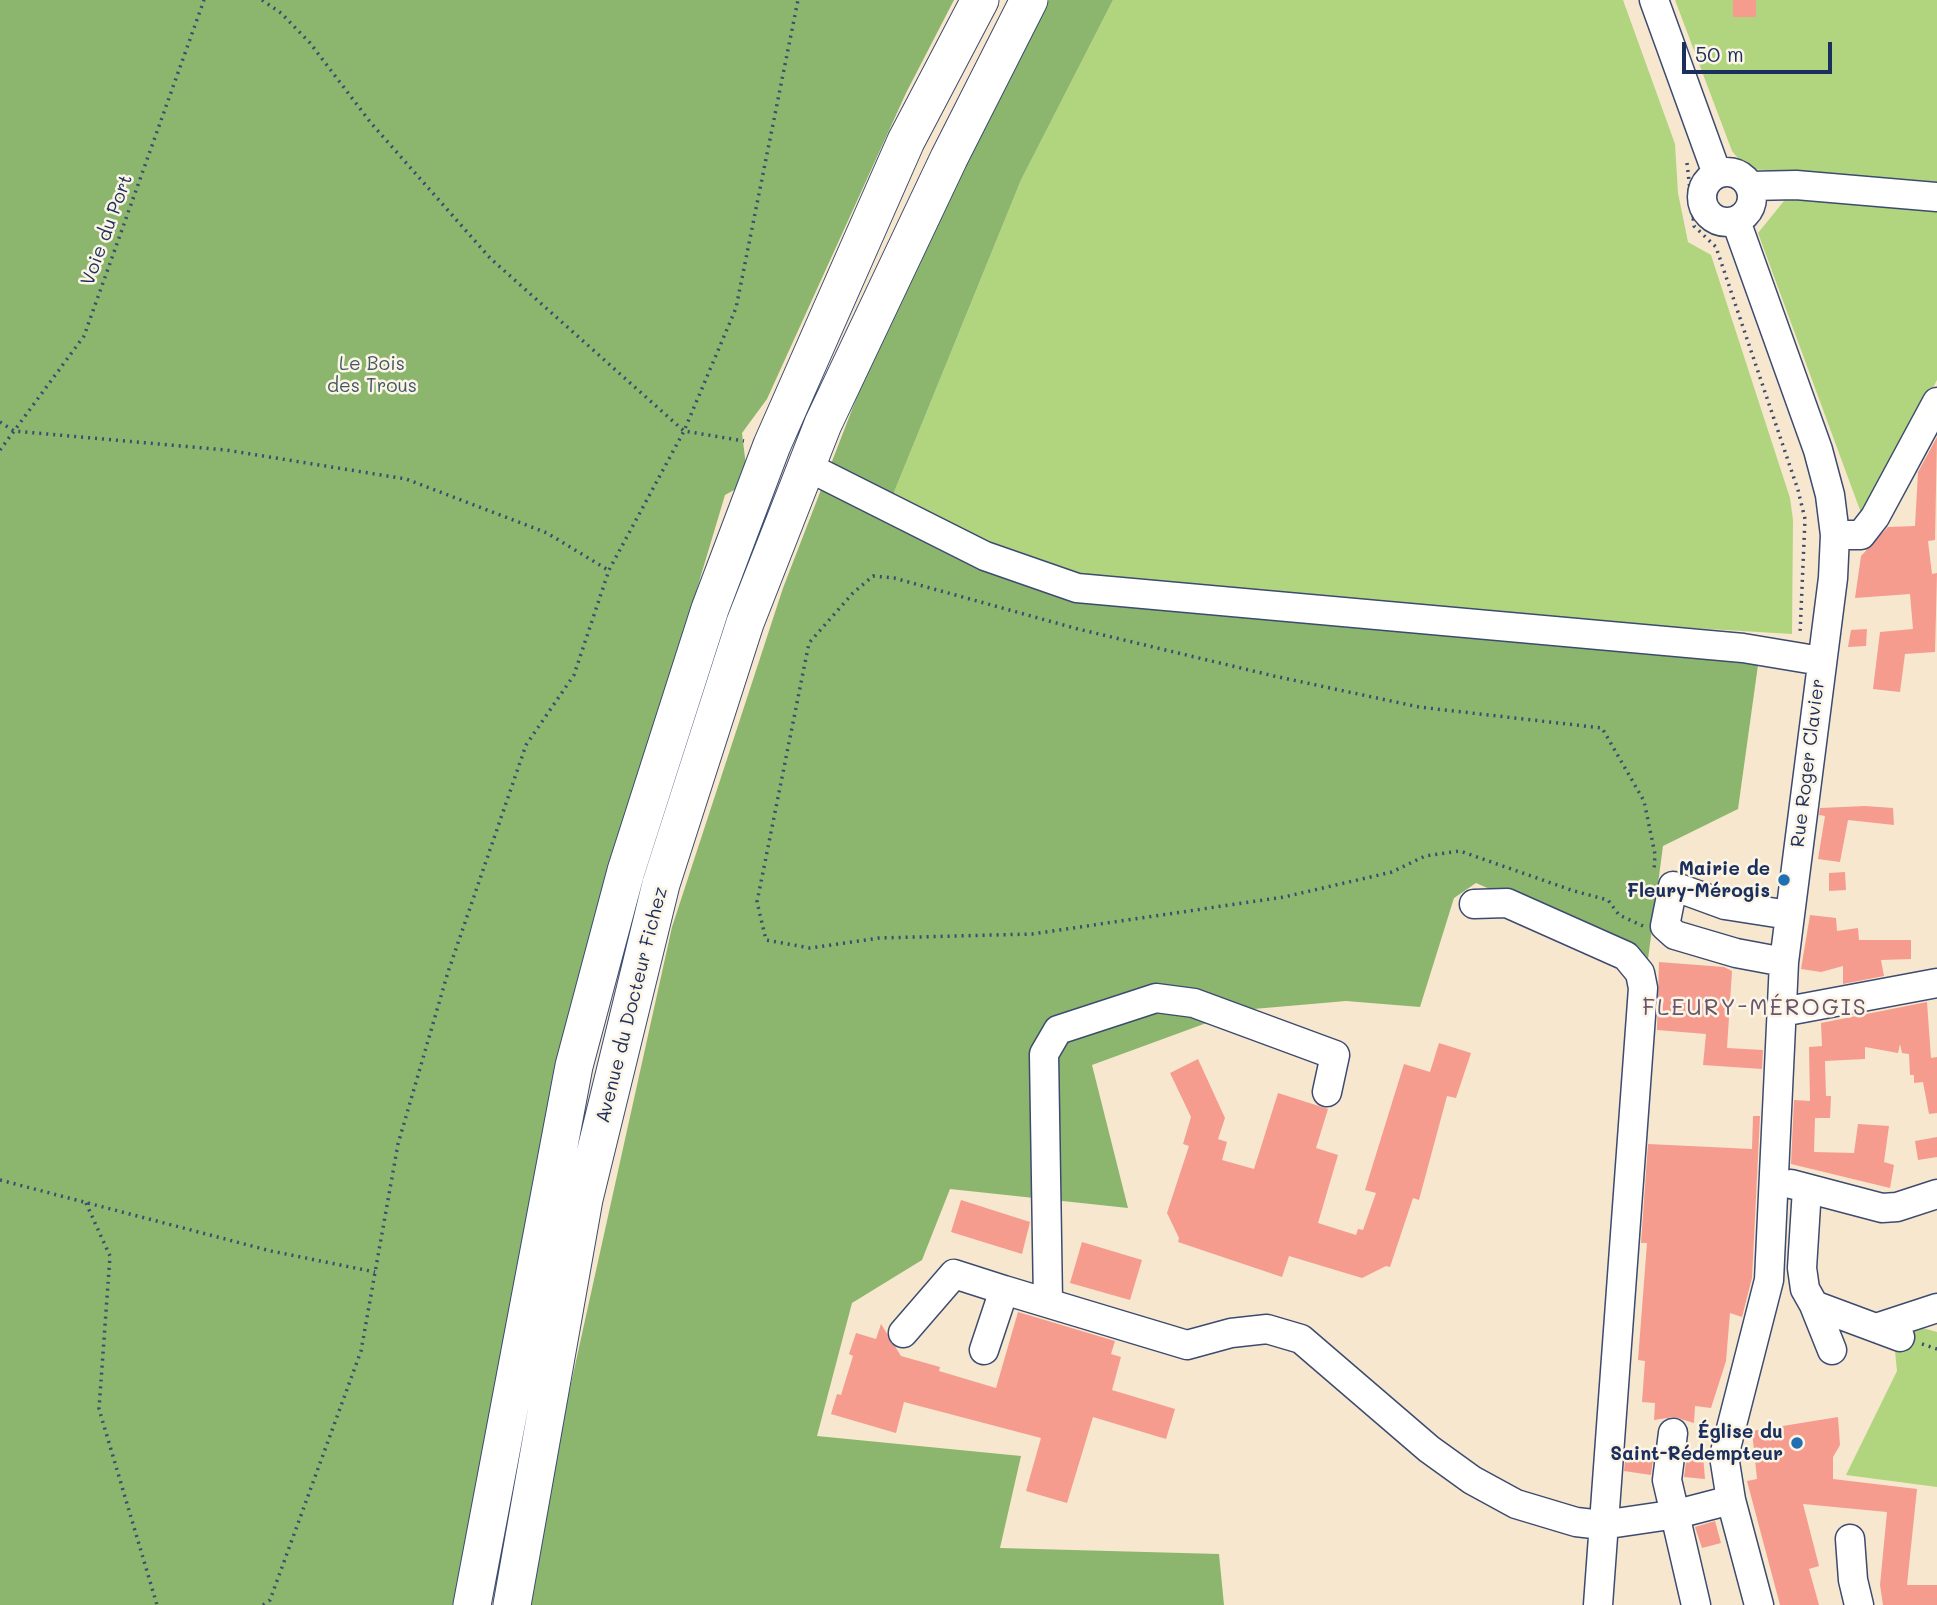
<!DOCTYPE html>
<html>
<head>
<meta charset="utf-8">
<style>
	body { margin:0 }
	#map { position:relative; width:1937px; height:1605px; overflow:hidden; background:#f7e7ce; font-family:Mali,sans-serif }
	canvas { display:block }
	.scale { position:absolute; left:1682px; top:42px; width:150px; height:32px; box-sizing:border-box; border:4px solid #1b2f5e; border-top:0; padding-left:9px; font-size:21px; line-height:24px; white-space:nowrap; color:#1b2f5e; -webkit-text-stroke:5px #fcf5e5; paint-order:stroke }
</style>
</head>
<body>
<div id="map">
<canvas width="1937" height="1605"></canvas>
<div class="scale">50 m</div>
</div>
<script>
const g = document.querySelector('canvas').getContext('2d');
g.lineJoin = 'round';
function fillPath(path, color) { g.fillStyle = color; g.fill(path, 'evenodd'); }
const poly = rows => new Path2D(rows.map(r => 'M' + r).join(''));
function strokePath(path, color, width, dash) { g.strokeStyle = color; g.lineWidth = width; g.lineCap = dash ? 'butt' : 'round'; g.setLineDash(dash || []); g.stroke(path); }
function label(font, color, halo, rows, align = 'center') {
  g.font = font + ' Mali,sans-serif'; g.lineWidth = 5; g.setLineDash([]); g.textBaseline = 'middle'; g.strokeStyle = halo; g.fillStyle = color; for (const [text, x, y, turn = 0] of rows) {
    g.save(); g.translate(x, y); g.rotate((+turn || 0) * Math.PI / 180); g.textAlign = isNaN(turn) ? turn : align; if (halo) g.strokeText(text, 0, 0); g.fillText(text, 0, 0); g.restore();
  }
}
const green = poly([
	[1113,0,1623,0,1675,144,1678,193,1688,242,1711,255,1790,498,1793,520,1792,634,1122,594,888,507,1021,180],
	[1675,0,1937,0,1937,186,1753,169,1742,163,1732,151],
	[1788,196,1937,209,1937,380,1864,521,1758,233],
	[1908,1324,1937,1332,1937,1487,1846,1475,1897,1371,1895,1351]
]);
const forest = poly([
	[0,0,954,0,906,93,767,399,742,433,746,466,736,489,725,495,614,866,503,1343,453,1605,0,1605],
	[1049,0,1113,0,1021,180,888,507,985,556,1168,598,1758,665,1738,809,1663,846,1648,959,1476,883,1454,898,1420,1007,1346,1001,1242,1010,1092,1065,1128,1208,950,1189,922,1260,852,1303,817,1436,1021,1456,1000,1548,1219,1554,1224,1605,522,1605,672,927,783,588,889,314]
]);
const building = poly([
	[1733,0,1756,0,1756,17,1733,17],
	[1937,437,1935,540,1928,541,1932,574,1937,573,1935,652,1905,654,1900,692,1873,689,1880,632,1913,629,1910,594,1855,598,1861,556,1888,527,1915,526,1918,472],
	[1867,629,1866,646,1848,647,1851,630],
	[1865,806,1893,808,1894,825,1848,820,1840,862,1818,859,1825,816,1819,815,1820,808],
	[1845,872,1846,890,1829,891,1829,873],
	[1810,915,1836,918,1837,931,1858,928,1859,940,1911,940,1911,959,1881,960,1884,976,1843,984,1843,966,1821,972,1801,969],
	[1659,962,1724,967,1732,971,1727,1048,1763,1050,1762,1069,1703,1065,1706,1034,1657,1030],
	[1927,1002,1931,1058,1937,1057,1937,1113,1929,1114,1923,1082,1914,1083,1914,1075,1910,1075,1909,1054,1902,1053,1900,1044,1898,1053,1865,1047,1865,1059,1825,1061,1826,1096,1831,1096,1830,1118,1815,1118,1814,1152,1854,1153,1858,1124,1889,1126,1884,1162,1894,1165,1890,1188,1791,1164,1794,1100,1810,1101,1809,1047,1822,1046,1821,1023],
	[1439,1043,1471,1053,1456,1098,1447,1096,1419,1200,1413,1198,1390,1267,1386,1266,1362,1278,1289,1256,1282,1277,1178,1242,1179,1238,1167,1213,1189,1146,1183,1144,1191,1117,1170,1073,1198,1059,1225,1118,1218,1139,1227,1142,1222,1160,1254,1169,1278,1093,1328,1109,1316,1148,1338,1155,1318,1223,1356,1235,1358,1229,1363,1230,1376,1193,1365,1190,1404,1064,1430,1072],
	[1753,1116,1760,1116,1752,1278,1742,1317,1730,1313,1726,1361,1711,1408,1695,1406,1694,1423,1674,1417,1654,1420,1655,1403,1642,1402,1645,1361,1638,1360,1647,1243,1641,1243,1648,1144,1752,1149],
	[1937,1137,1937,1157,1918,1160,1915,1141],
	[961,1200,1030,1222,1022,1254,951,1232],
	[1082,1242,1142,1260,1130,1300,1070,1283],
	[1018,1312,1115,1341,1111,1354,1121,1357,1112,1390,1175,1409,1166,1439,1093,1417,1067,1503,1026,1491,1041,1438,904,1402,896,1433,831,1414,837,1394,841,1395,853,1356,849,1354,856,1333,876,1339,881,1324,901,1356,940,1367,939,1371,996,1388],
	[1838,1417,1840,1445,1833,1457,1833,1479,1917,1489,1907,1585,1937,1585,1937,1605,1883,1605,1880,1585,1887,1512,1803,1504,1819,1566,1809,1569,1819,1605,1780,1605,1747,1481,1757,1479,1752,1431],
	[1634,1449,1654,1451,1651,1475,1624,1471,1626,1450],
	[1687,1454,1703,1455,1705,1479,1684,1477],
	[1715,1521,1721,1543,1702,1548,1695,1527]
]);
const path = poly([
	[262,0,281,13,310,43,371,123,490,258,684,431,744,441],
	[1687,163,1694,226,1716,247,1798,490,1805,519,1800,634],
	[1692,218,1706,210],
	[0,422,14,431,226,450,406,479,547,533,608,570],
	[0,450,84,336,204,0],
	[1643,926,1619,915,1608,900,1574,891,1460,851,1425,856,1392,872,1284,897,1032,934,879,938,810,948,766,940,757,902,809,643,853,593,873,576,894,578,1078,629,1274,676,1419,707,1602,728,1644,801,1655,854,1654,871],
	[0,1180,271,1251,375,1272],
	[86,1203,110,1256,99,1409,157,1605],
	[1922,1344,1937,1349],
	[263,1605,270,1600,361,1351,398,1144,448,972,526,745,574,675,609,570,684,431,736,308,798,0]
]);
const minor = poly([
	[1654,0,1717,174],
	'1702 197a25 25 0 1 1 50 0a25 25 0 1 1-50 0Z',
	[1750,186,1796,185,1937,197],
	[1736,221,1818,450,1830,495,1835,535,1833,578,1784,962,1769,1280,1724,1456,1731,1500,1759,1605],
	[806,466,985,556,1077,588,1743,648,1821,661],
	[1835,535,1861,535,1875,517,1937,402],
	[1474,904,1507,903,1626,956,1640,973,1643,988,1598,1605],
	[1784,962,1736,953,1675,935,1665,926,1673,886,1725,905,1789,915],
	[1782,1012,1937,983],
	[1791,1184,1882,1208,1897,1207,1937,1194],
	[1807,1189,1802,1268,1805,1289,1814,1305,1900,1337],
	[1048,1302,1044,1054,1058,1030,1156,998,1194,1003,1335,1055,1327,1092],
	[1814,1305,1832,1350],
	[1876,1328,1937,1308],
	[903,1333,954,1274,1004,1290],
	[984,1350,1004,1290,1187,1345,1231,1333,1267,1329,1301,1339,1429,1449,1472,1480,1516,1504,1576,1522,1602,1525,1677,1514,1731,1500],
	[1673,1433,1667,1480,1696,1605],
	[1850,1539,1853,1580,1859,1605]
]);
const major = poly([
	[472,1605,574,1066,626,871,710,609,772,445,906,141,980,0],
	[512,1605,584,1199,661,884,745,623,823,424,949,158,1029,0]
]);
const markers = [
	[1784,880,7,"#1f6fb2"],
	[1797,1443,7,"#1f6fb2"]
];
const streetNames = [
	["Voie du Port",107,230,-70],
	["Rue Roger Clavier",1808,763,-83],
	["Avenue du Docteur Fichez",632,1005,-76]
];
const parkNames = [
	["Le Bois",372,364],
	["des Trous",372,386]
];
const poiNames = [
	["Mairie de",1770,869],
	["Fleury-Mérogis",1770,891],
	["Église du",1783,1432],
	["Saint-Rédempteur",1783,1454]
];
const quarterNames = [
	["FLEURY-MÉROGIS",1755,1008]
];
fillPath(green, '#b0d57e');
fillPath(forest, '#8cb66d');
fillPath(building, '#f59c8f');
strokePath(minor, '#3c4b6f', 31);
strokePath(major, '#3c4b6f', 39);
strokePath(path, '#3c4b6f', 3.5, [2, 5]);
strokePath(minor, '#fff', 28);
strokePath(major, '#fff', 37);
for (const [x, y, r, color] of markers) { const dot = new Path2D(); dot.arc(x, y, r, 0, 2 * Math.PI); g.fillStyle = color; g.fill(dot); strokePath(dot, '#fcf5e5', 2.5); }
label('19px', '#1b2f5e', '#fcf5e5', streetNames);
label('19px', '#405866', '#fcf5e5', parkNames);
label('bold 19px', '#1b2f5e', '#fcf5e5', poiNames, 'right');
g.letterSpacing = '2px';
label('23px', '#67556f', '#fcf5e5', quarterNames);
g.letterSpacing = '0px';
</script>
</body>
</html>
